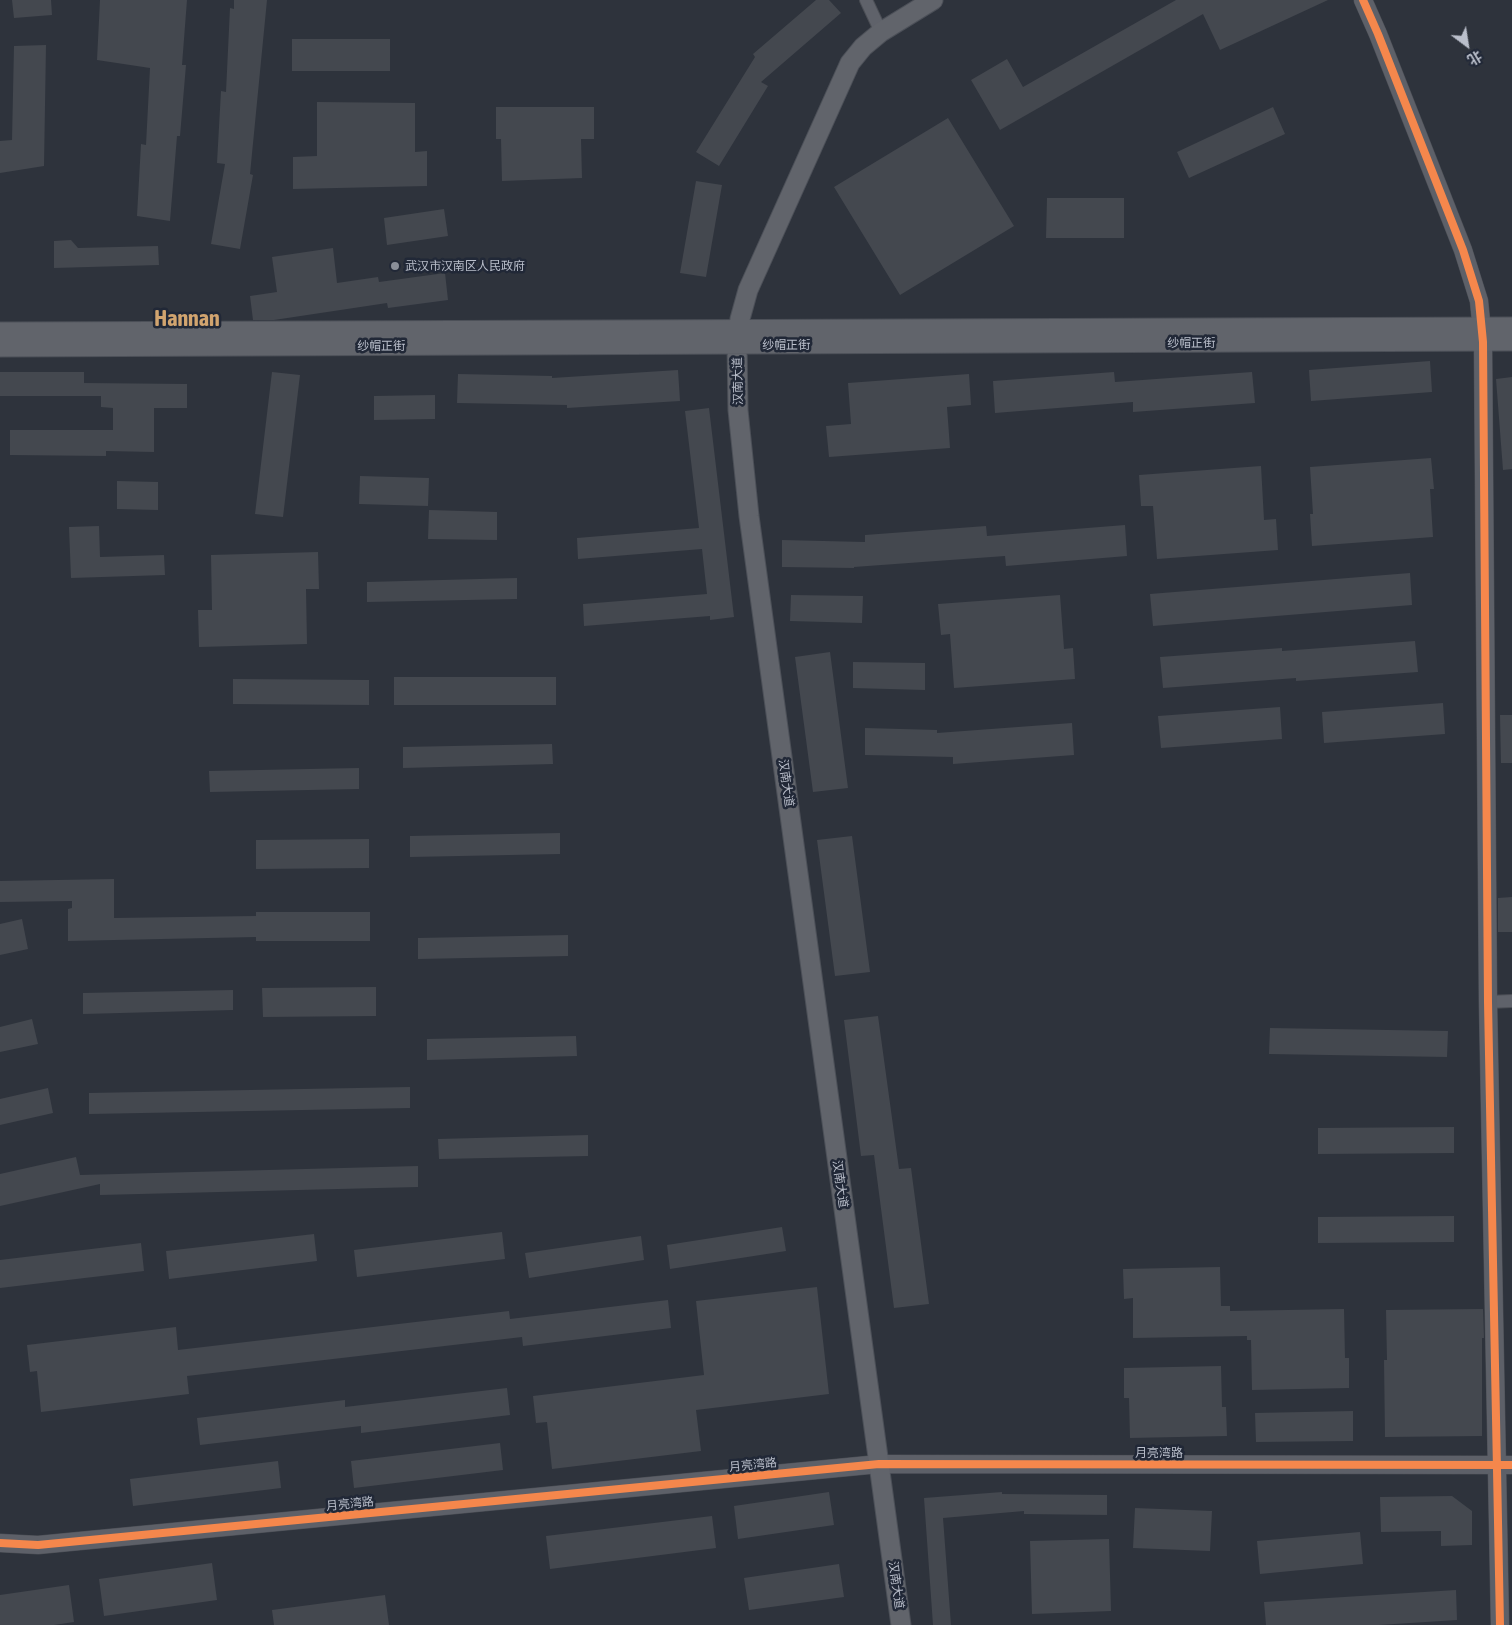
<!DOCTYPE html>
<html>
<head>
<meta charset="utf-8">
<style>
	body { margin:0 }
	#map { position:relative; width:1512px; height:1625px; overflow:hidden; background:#2e333c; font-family:"Asap Condensed","Noto Sans SC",sans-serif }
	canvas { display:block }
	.north { position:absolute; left:1442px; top:20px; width:50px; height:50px; -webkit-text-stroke:4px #212837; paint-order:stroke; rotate:149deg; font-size:14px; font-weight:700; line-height:20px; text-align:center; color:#babfcb }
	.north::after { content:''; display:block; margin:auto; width:18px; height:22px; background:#babfcb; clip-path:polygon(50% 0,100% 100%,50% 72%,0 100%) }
</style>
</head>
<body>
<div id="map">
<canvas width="1512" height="1625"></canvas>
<div class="north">北</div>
</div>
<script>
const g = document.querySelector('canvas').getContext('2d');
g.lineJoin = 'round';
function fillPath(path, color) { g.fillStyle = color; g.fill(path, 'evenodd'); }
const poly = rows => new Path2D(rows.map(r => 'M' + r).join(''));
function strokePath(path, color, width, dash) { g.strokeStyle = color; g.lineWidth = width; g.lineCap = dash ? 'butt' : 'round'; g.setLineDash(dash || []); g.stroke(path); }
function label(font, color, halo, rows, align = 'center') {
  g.font = font + ' "Asap Condensed","Noto Sans SC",sans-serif'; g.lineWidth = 5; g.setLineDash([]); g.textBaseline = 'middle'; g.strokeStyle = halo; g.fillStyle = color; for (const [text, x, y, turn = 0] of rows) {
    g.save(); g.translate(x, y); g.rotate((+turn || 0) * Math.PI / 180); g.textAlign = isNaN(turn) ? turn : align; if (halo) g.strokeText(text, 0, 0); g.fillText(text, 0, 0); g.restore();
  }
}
const building = poly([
	[12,0,51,0,52,15,14,18],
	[100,0,187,0,182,65,186,65,180,136,177,136,170,221,137,216,141,144,146,145,150,68,97,60],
	[234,0,267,0,250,174,253,175,240,249,211,244,225,164,217,163,221,91,226,92,230,8,234,9],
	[816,0,829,0,841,13,761,82,768,86,719,166,696,152,755,57,753,54],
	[1176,0,1328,0,1220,50,1203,14,1000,130,971,80,1007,59,1023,87],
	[292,39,390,39,390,71,292,71],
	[46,45,44,166,0,173,0,141,12,140,14,46],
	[317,102,415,103,415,152,427,151,427,186,293,189,293,157,317,156],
	[496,107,594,107,594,139,581,139,582,178,502,181,501,139,496,139],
	[1273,107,1285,134,1189,178,1177,152],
	[948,118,1014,226,900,295,834,187],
	[696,181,722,185,706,277,680,273],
	[1047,198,1124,198,1124,238,1046,238],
	[444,209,448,236,387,245,384,218],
	[71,240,78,248,158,246,159,265,54,268,54,241],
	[333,248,337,283,378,277,379,282,445,273,448,300,388,308,387,303,274,320,253,320,250,296,277,292,272,257],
	[1430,361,1432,392,1311,401,1309,370],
	[678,370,680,401,567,408,567,405,457,403,458,374,552,376,552,378],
	[0,372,84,372,84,383,187,384,187,408,154,408,154,452,106,451,106,456,10,455,10,430,113,430,113,408,101,407,101,396,0,396],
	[272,372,300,375,283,517,255,514],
	[1114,372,1115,382,1252,372,1255,403,1133,412,1133,402,995,413,993,381],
	[969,374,971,405,947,407,950,448,829,457,826,426,851,424,848,383],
	[1512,377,1512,469,1503,470,1496,379],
	[435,395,435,419,374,420,374,396],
	[709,408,734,617,710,620,710,616,584,626,583,604,707,594,702,549,578,559,577,538,699,528,685,411],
	[1431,458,1434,489,1430,489,1433,537,1312,546,1310,514,1313,514,1310,467],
	[1261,466,1264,520,1276,519,1278,550,1157,559,1153,506,1141,506,1139,475],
	[360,476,429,478,428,506,359,504],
	[117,481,158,482,158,510,117,509],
	[429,510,497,512,497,540,428,539],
	[1125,525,1127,556,1006,566,1005,556,854,567,854,568,782,567,782,540,865,542,865,535,986,526,987,536],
	[99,526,100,557,164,555,165,575,71,578,69,527],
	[318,552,319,589,306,589,307,644,199,647,198,610,212,610,211,555],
	[1410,573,1412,605,1153,626,1150,594],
	[517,578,517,599,367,602,367,582],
	[791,595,863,596,862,623,790,621],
	[1060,595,1064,649,1073,648,1075,679,954,688,950,634,941,635,938,604],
	[1415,641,1418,672,1296,681,1296,678,1163,688,1160,657,1282,648,1282,651],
	[830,652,848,788,813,792,795,657],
	[853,662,925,663,925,690,853,688],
	[394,677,556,677,556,705,394,705],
	[233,679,369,680,369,705,233,704],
	[1443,703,1445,734,1324,743,1322,712],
	[1280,707,1282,739,1161,748,1158,716],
	[1500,715,1512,715,1512,763,1501,763],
	[1072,723,1074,755,953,764,953,757,865,755,865,728,937,730,937,733],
	[552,744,553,764,403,768,403,747],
	[359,768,359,789,210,792,209,771],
	[560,833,560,854,410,857,410,836],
	[852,836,870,972,835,976,817,840],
	[369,839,369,868,256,869,256,840],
	[114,879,114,918,256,916,256,912,370,912,370,941,256,941,256,937,68,941,68,909,72,908,72,901,0,902,0,881],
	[1512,897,1512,932,1498,932,1498,898],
	[22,919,28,949,0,955,0,924],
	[568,935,568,956,418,959,418,938],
	[376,987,376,1016,263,1017,262,988],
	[233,990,233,1010,83,1014,83,993],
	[878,1016,899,1169,911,1168,929,1304,894,1308,874,1155,861,1156,844,1020],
	[32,1019,38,1044,0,1052,0,1027],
	[1270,1028,1448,1031,1447,1057,1269,1054],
	[576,1036,577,1056,427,1060,427,1039],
	[410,1087,410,1108,89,1114,89,1093],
	[48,1088,53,1113,0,1125,0,1099],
	[1454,1127,1454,1153,1318,1154,1318,1128],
	[588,1135,588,1156,439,1159,438,1139],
	[76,1157,80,1175,418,1166,418,1187,100,1195,100,1184,0,1206,0,1174],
	[1454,1216,1454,1242,1318,1243,1318,1217],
	[782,1227,786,1251,670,1269,667,1245],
	[502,1232,505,1259,357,1277,354,1250],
	[314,1234,317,1261,169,1279,166,1251],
	[641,1236,644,1260,529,1278,525,1253],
	[141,1243,144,1271,0,1288,0,1260],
	[1220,1267,1221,1306,1230,1306,1230,1311,1344,1309,1345,1358,1349,1358,1349,1388,1252,1390,1251,1340,1247,1340,1247,1336,1133,1338,1133,1298,1124,1299,1123,1269],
	[817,1287,829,1394,696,1410,701,1451,552,1469,547,1422,536,1423,533,1396,704,1375,696,1301],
	[668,1300,671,1328,523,1346,522,1337,187,1376,189,1394,41,1412,37,1371,30,1372,27,1345,176,1327,178,1350,509,1311,510,1319],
	[1483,1309,1484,1338,1482,1338,1482,1436,1385,1437,1384,1360,1387,1360,1386,1310],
	[1221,1366,1222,1407,1226,1407,1227,1436,1130,1438,1129,1398,1124,1398,1124,1368],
	[507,1388,510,1415,361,1433,361,1426,200,1445,197,1418,345,1400,345,1407],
	[1353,1411,1353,1441,1256,1442,1255,1413],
	[500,1443,503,1470,354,1488,351,1461],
	[278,1461,281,1488,133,1506,130,1479],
	[829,1492,834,1525,738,1539,734,1506],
	[1002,1492,1002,1494,1107,1495,1107,1515,1024,1514,1024,1511,943,1518,951,1625,933,1625,924,1498],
	[1452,1496,1472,1511,1472,1545,1441,1546,1441,1531,1381,1532,1380,1497],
	[1135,1508,1212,1511,1210,1551,1133,1548],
	[712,1516,716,1548,550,1569,546,1536],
	[1360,1532,1363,1564,1260,1574,1257,1541],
	[1109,1539,1111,1611,1032,1614,1030,1541],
	[212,1563,217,1600,104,1616,99,1579],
	[839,1564,844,1597,749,1610,744,1578],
	[69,1585,74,1622,54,1625,0,1625,0,1595],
	[1456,1590,1457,1620,1379,1625,1266,1625,1264,1602],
	[385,1595,389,1625,274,1625,272,1610]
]);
const street = poly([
	[866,0,881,32],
	[1488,1002,1512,1001]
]);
const secondary = poly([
	[1363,0,1378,34,1463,250,1479,301,1483,342,1488,1002,1500,1625],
	[0,1543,38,1545,879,1464,1512,1465]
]);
const primary = poly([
	[0,332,1512,327],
	[0,347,1512,341],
	[901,1625,749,516,738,410,737,345,740,319,748,290,850,63,863,47,881,32,933,0]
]);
const cycleway = poly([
	[1363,0,1378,34,1463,250,1479,301,1483,342,1488,1002,1500,1625],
	[0,1543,38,1545,879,1464,1512,1465]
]);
const markers = [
	[395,266,5,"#898e99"]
];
const poiNames = [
	["武汉市汉南区人民政府",405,266]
];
const streetNames = [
	["纱帽正街",1191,343],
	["纱帽正街",786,345],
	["纱帽正街",381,346],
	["汉南大道",738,381,-91],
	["汉南大道",786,783,82],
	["汉南大道",840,1184,82],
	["月亮湾路",1159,1453],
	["月亮湾路",753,1465,-6],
	["月亮湾路",350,1504,-6],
	["汉南大道",896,1585,82]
];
const townNames = [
	["Hannan",187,319]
];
fillPath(building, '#44484f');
strokePath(street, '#4b4e55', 14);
strokePath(secondary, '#4b4e55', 19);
strokePath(primary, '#4c5058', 21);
strokePath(street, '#5f626a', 12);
strokePath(secondary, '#5d6068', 18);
strokePath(primary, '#61646b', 19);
strokePath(cycleway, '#f5874c', 8);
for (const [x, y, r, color] of markers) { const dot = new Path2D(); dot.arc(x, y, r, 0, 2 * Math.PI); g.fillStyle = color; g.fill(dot); strokePath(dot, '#212837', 2); }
label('12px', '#babfcb', '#212837', poiNames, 'left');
label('12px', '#babfcb', '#212837', streetNames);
label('bold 22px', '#d1a46f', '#212837', townNames);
</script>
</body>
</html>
